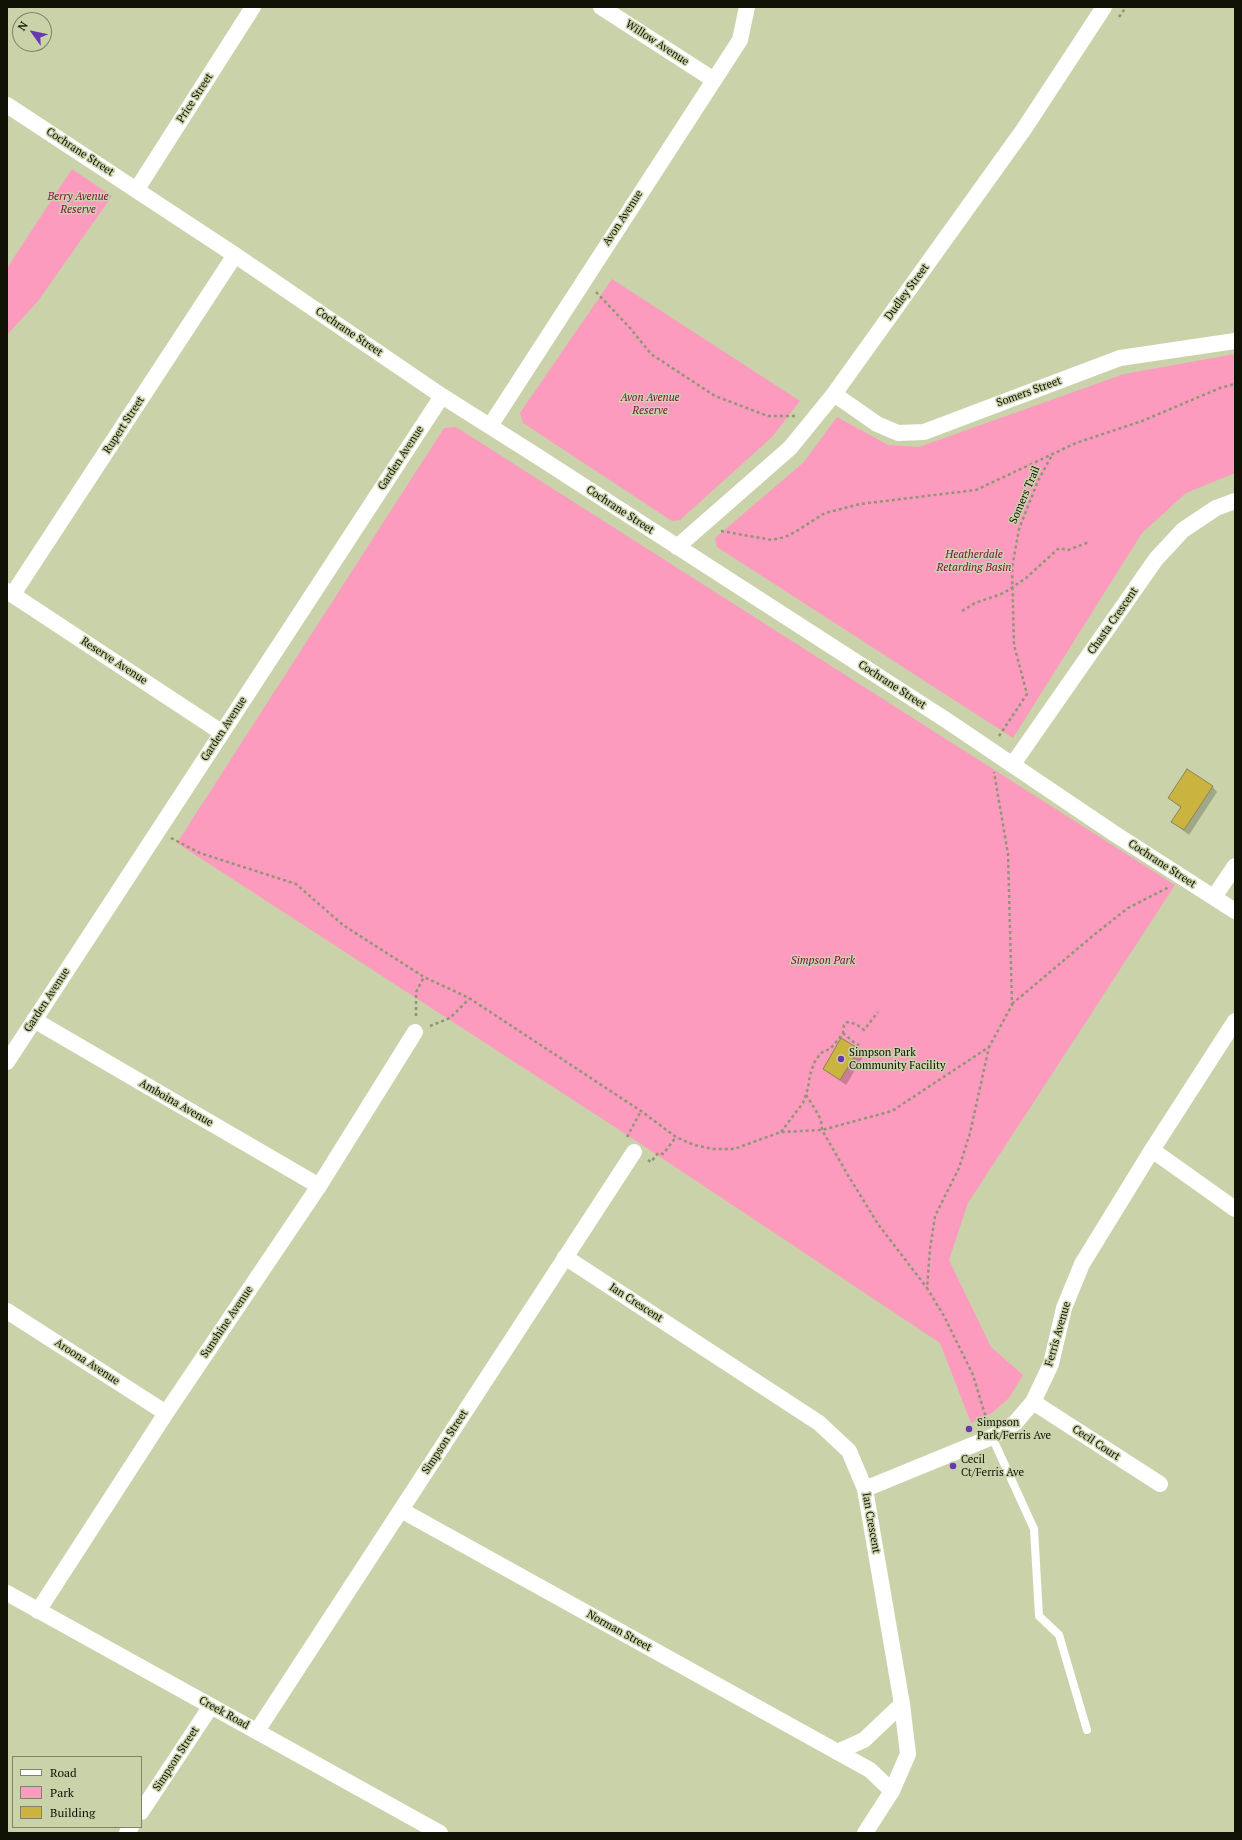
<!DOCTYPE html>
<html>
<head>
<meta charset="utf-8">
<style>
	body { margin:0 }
	#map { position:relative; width:1242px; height:1840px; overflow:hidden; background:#cad2aa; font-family:"PT Serif",serif }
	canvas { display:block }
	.frame { position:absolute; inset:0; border:8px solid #0e1104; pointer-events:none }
	.legend { position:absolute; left:12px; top:1756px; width:130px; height:72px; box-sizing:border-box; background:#cad2aa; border:1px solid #7f8568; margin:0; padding:5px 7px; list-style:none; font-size:12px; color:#0e1104 }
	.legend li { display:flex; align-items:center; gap:8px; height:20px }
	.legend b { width:20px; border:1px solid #7f8568 }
	.north { position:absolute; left:12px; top:12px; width:40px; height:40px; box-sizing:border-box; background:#cad2aa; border:1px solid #7f8568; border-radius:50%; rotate:303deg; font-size:11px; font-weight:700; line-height:16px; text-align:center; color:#0e1104 }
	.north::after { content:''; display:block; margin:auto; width:14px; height:18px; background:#6738af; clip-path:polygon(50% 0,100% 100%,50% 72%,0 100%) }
</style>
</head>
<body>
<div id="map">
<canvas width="1242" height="1840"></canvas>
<div class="frame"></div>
<ul class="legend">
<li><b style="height:5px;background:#fff"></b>Road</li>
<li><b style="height:11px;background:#fd9bbe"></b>Park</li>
<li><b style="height:11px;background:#cbb340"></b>Building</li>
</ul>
<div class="north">N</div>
</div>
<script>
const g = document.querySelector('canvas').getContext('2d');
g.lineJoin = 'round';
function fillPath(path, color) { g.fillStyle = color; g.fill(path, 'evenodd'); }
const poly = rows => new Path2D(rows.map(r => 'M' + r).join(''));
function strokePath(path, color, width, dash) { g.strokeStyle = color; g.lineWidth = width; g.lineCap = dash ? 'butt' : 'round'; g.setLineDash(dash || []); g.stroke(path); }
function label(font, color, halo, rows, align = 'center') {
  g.font = font + ' "PT Serif",serif'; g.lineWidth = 3; g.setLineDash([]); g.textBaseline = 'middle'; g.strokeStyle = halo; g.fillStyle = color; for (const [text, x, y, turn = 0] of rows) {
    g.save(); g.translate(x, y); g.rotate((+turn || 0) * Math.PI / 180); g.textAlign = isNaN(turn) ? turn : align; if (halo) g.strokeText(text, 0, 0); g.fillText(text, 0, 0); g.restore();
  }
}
const green = poly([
	[72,169,112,196,38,301,7,335,7,268],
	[612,279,800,401,772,437,680,520,672,521,523,423,520,413],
	[1235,354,1235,473,1186,493,1142,533,1013,738,717,547,715,538,804,462,837,417,888,445,919,447,1124,374],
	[456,427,1175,885,968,1203,949,1260,991,1347,1023,1375,1009,1398,992,1413,971,1423,940,1343,624,1133,177,843,444,428]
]);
const shadow = poly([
	[1212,786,1217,792,1189,835,1172,822,1181,808,1169,798],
	[842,1040,864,1055,846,1085,824,1069]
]);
const building = poly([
	[1187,769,1213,786,1184,830,1171,822,1181,807,1168,798,1187,769],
	[841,1038,859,1049,840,1080,823,1069,841,1038]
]);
const path = poly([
	[1119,17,1126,7],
	[596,292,630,328,651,354,715,396,768,416,795,416],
	[721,531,772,540,785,537,795,532,825,513,860,504,976,490,1076,443,1142,421,1220,388,1235,384],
	[962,611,975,603,1004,593,1026,578,1059,548,1068,550,1089,542],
	[999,736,1027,694,1014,645,1012,568,1019,529,1038,481,1052,455],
	[171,838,200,853,296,884,343,925,424,977,469,998,641,1111,676,1137,694,1145,713,1149,734,1149,781,1132,822,1130,892,1111,989,1047,1012,1005,1008,854,994,772],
	[1012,1004,1095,934,1128,908,1169,887],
	[416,1016,416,992,424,977],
	[430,1026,450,1018,469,999],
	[843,1033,857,1045,861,1044],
	[806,1095,815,1109,821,1120,822,1130,849,1177,878,1224,927,1288],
	[781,1132,803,1103,808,1088,810,1075,814,1063,820,1054,824,1051,830,1049,838,1040,843,1033,844,1025,847,1022,856,1024,864,1030,878,1012],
	[627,1137,641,1111],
	[648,1160,651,1162,658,1153,663,1154,676,1137],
	[987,1421,973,1375,944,1316,927,1288,930,1249,935,1216,959,1168,970,1133,989,1047]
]);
const service = poly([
	[992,1437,1034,1529,1039,1616,1059,1635,1087,1730]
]);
const minor = poly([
	[601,7,714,80],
	[7,105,235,255,442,396,537,456,946,720,1115,834,1235,911],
	[137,189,253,7],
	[834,394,877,424,898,433,924,432,1120,358,1235,341],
	[490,426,740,40,747,7],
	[677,547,790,448,834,394,1024,129,1104,7],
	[7,591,221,732],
	[13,594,235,255],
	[1013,764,1156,559,1183,530,1216,508,1235,501],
	[1214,897,1235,866],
	[34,1020,319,1186],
	[7,1062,442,396],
	[1152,1150,1235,1209],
	[565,1257,819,1423,849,1451,865,1489,902,1704,908,1754,892,1791,865,1833],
	[7,1311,166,1413],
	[1033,1402,1160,1484],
	[865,1489,992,1437,1015,1423,1033,1402,1051,1364,1064,1308,1082,1264,1152,1150,1235,1021],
	[401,1510,870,1770,892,1791],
	[7,1593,440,1833],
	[38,1611,166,1413,319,1186,415,1032],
	[257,1731,634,1152],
	[837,1752,864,1740,902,1704],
	[141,1812,211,1706],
	[127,1833,131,1827]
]);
const markers = [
	[841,1059,4,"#6738af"],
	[969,1429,4,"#6738af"],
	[953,1466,4,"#6738af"]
];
const streetNames = [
	["Willow Avenue",657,43,33],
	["Price Street",195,98,-57],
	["Cochrane Street",80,152,33],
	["Avon Avenue",623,218,-57],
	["Dudley Street",907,292,-54],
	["Cochrane Street",349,332,34],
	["Somers Street",1029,392,-20],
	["Rupert Street",124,425,-57],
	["Garden Avenue",401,458,-57],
	["Somers Trail",1025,495,-67],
	["Cochrane Street",620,510,33],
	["Chasta Crescent",1113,621,-55],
	["Reserve Avenue",114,661,33],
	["Cochrane Street",892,685,33],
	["Garden Avenue",224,729,-57],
	["Cochrane Street",1162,864,33],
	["Garden Avenue",47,1000,-57],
	["Amboina Avenue",176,1103,30],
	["Ian Crescent",636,1303,33],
	["Sunshine Avenue",227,1322,-56],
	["Ferris Avenue",1058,1334,-74],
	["Aroona Avenue",87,1362,33],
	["Simpson Street",445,1442,-57],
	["Cecil Court",1096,1443,33],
	["Ian Crescent",871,1523,80],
	["Norman Street",619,1631,29],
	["Creek Road",224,1713,29],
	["Simpson Street",176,1759,-57]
];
const parkNames = [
	["Berry Avenue",78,197],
	["Reserve",78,210],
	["Avon Avenue",650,398],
	["Reserve",650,411],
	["Heatherdale",974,555],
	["Retarding Basin",974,568],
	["Simpson Park",823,961]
];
const poiNames = [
	["Simpson Park",849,1053],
	["Community Facility",849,1066],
	["Simpson",977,1423],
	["Park/Ferris Ave",977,1436],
	["Cecil",961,1460],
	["Ct/Ferris Ave",961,1473]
];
fillPath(green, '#fd9bbe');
fillPath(shadow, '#0003');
fillPath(building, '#cbb340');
strokePath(building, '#8a825d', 1);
strokePath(path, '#8f9676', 2.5, [3, 3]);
strokePath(service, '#fff', 8);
strokePath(minor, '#fff', 16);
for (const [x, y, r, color] of markers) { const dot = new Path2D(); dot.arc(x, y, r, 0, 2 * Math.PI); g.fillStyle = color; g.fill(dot); strokePath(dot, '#cad2aa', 1.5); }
label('11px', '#0e1104', '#cad2aa', streetNames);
label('italic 11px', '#850b4a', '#cad2aa', parkNames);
label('11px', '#0e1104', '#cad2aa', poiNames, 'left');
</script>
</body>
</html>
